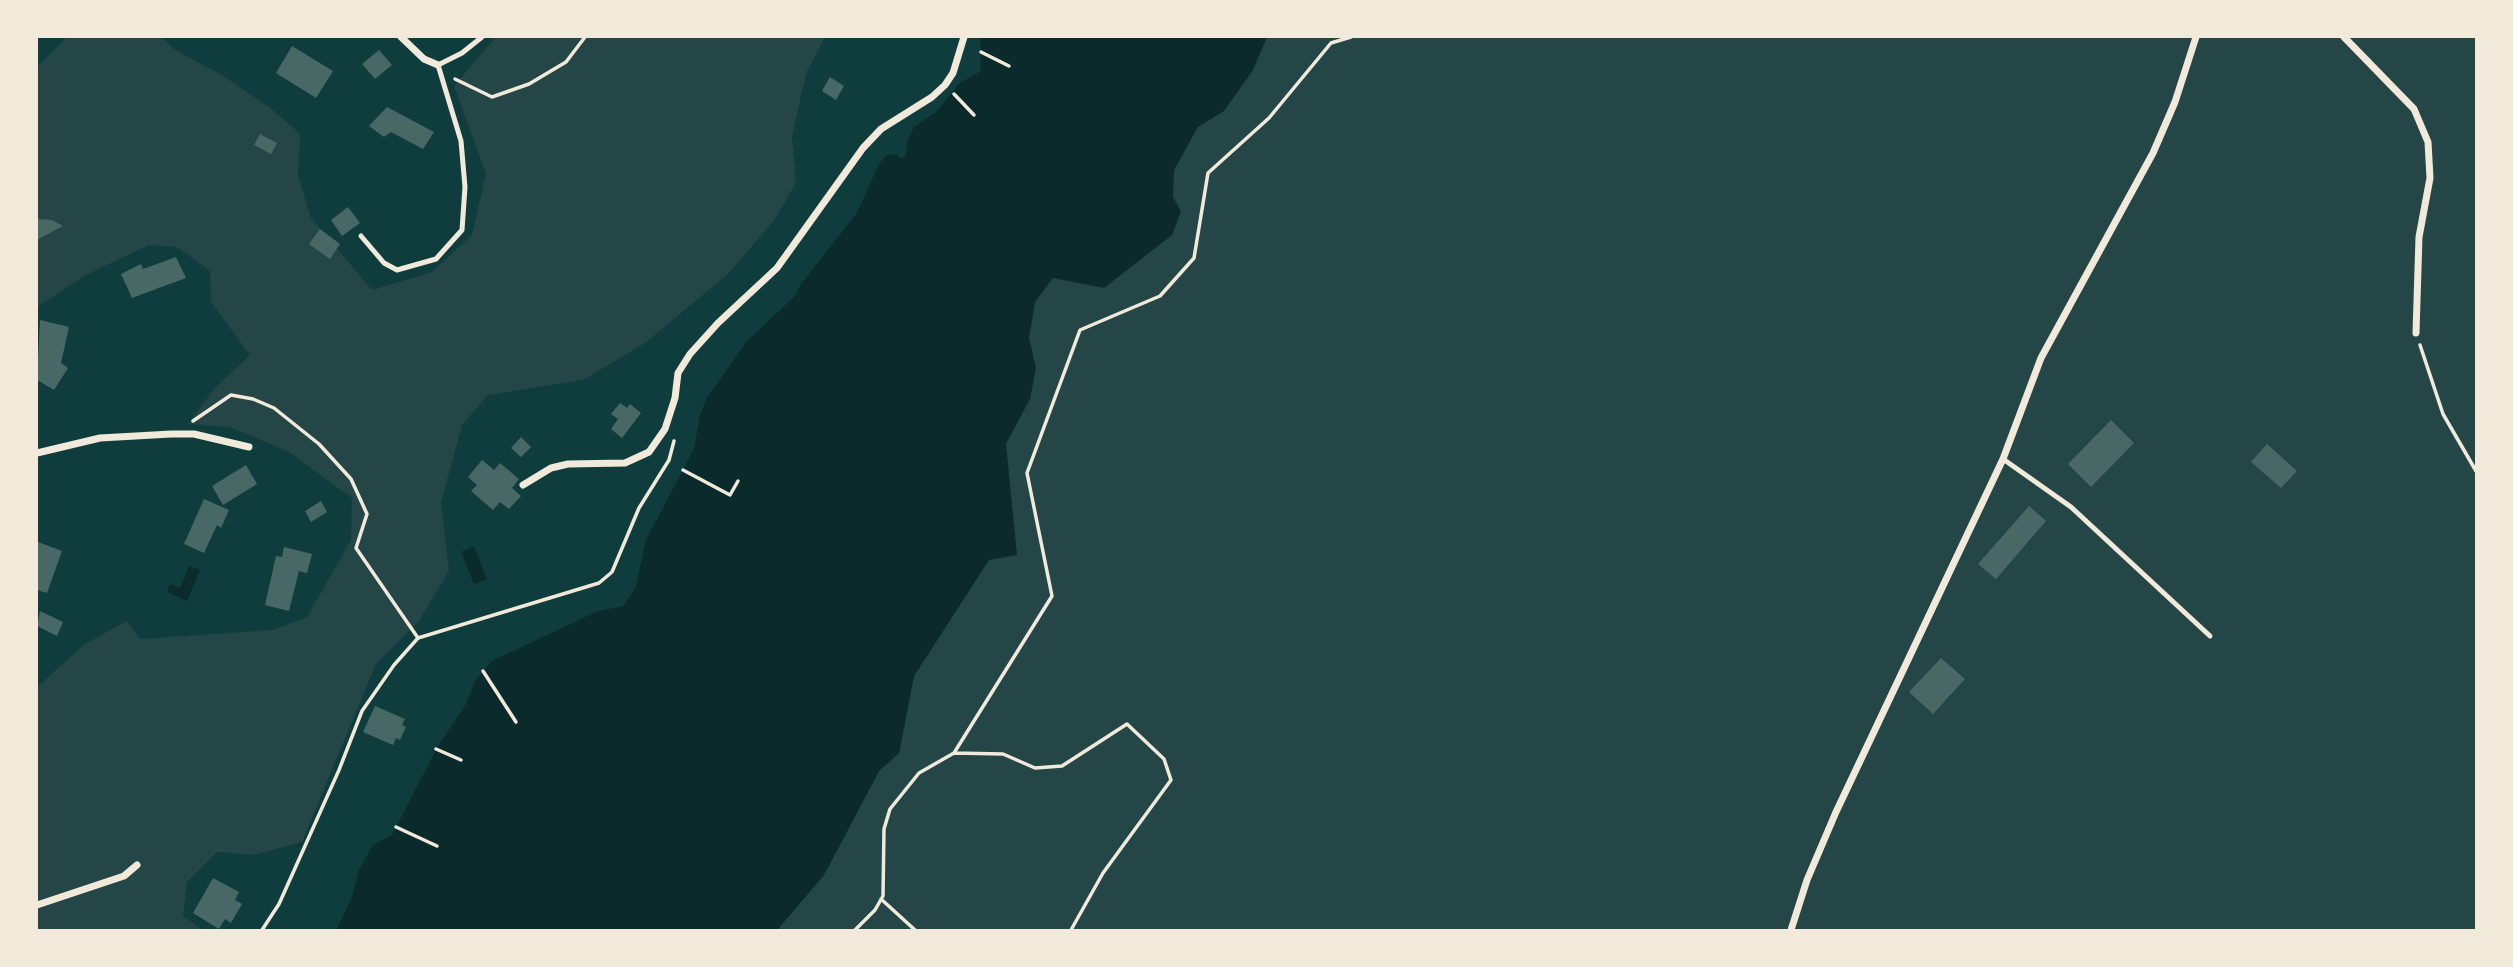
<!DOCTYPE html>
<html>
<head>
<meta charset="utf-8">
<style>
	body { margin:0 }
	#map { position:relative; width:2513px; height:967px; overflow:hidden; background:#0f3d3e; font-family:Inter,sans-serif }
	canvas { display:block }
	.frame { position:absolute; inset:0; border:38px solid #f1e9da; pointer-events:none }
</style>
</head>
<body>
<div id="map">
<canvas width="2513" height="967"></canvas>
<div class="frame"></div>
</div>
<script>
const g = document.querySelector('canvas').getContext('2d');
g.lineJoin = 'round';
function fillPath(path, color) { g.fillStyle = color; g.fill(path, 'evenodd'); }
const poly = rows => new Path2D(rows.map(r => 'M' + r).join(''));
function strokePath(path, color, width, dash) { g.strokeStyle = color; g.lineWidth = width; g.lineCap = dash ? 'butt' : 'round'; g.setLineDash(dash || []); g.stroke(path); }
const green = poly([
	[67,37,161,37,175,50,222,75,273,110,300,134,298,176,311,218,372,290,432,272,472,235,486,174,454,86,496,37,825,37,806,74,792,136,796,183,775,219,729,273,645,343,583,380,488,395,462,425,441,503,449,571,419,621,376,664,302,842,254,855,217,852,187,882,183,916,203,930,37,930,37,687,85,644,127,621,140,639,273,630,307,617,351,540,352,498,289,452,230,427,188,424,214,389,250,355,211,302,210,271,177,247,149,245,84,276,37,307,37,67],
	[1174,37,2476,37,2476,930,777,930,824,875,879,771,899,753,914,676,989,559,848,484]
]);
const water = poly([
	[980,37,1267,37,1253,70,1224,111,1198,127,1174,170,1173,197,1181,211,1172,235,1104,288,1053,278,1035,302,1029,338,1036,368,1030,399,1006,444,1017,555,989,560,914,676,899,753,879,771,824,875,777,930,336,930,352,897,359,870,373,845,392,835,438,746,466,704,475,681,492,661,598,611,624,606,636,586,646,540,694,449,700,415,707,398,747,341,794,297,801,284,857,213,879,164,887,155,897,154,900,158,906,157,907,142,914,127,936,112,960,83,981,71],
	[474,546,487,579,474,584,461,552],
	[189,566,200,570,187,601,167,592,170,584,180,588]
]);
const building = poly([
	[292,46,333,71,316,98,276,73],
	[379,50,392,65,375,79,362,64],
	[830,77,844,86,836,100,822,91],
	[387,107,434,132,423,149,391,132,384,137,369,126],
	[260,134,277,143,271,154,254,145],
	[348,207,360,223,342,236,331,220],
	[37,219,52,220,63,226,37,240],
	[320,229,340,244,330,259,309,244],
	[176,257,186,278,132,298,121,274,141,264,143,269],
	[40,320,69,327,61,363,68,368,54,390,37,380],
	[620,403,627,408,630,404,641,413,622,438,611,429,618,419,611,414],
	[2111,420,2134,443,2091,487,2068,464],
	[521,437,531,447,521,457,511,448],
	[2267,444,2297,471,2281,488,2251,462],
	[482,460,494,470,500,463,519,479,512,488,521,496,509,509,500,502,493,510,471,491,477,485,468,477],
	[246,465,257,484,223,505,212,486],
	[204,499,229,510,221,528,217,525,204,553,184,544],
	[321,501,327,512,311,522,305,511],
	[2029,506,2046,521,1996,579,1978,564],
	[38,542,62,551,47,593,37,590],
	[284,547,312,554,307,573,299,571,289,611,265,605,276,556,282,557],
	[40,611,63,622,57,636,37,626],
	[1941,658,1965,679,1933,714,1909,692],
	[375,706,405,719,402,725,406,727,400,740,396,738,393,745,363,732],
	[213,878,239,892,235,900,242,904,231,923,225,919,219,929,193,913]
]);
const path = poly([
	[981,52,1009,66],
	[455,79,492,97,529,84,566,62,585,37],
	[954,94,974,115],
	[2420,345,2443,414,2476,471],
	[193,421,231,395,253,399,274,408,319,444,351,479,367,514,356,548,418,638],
	[683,470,730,495,738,481],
	[483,671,516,722],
	[436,749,461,760],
	[396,827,437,846],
	[881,899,915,930],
	[262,930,279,904,339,770,362,711,394,665,418,638,599,583,612,572,639,508,669,460,674,441],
	[855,930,875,910,883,896,884,829,890,809,919,773,954,753],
	[1071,930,1103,873,1171,780,1164,759,1127,724,1062,766,1035,768,1003,754,954,753,1052,596,1027,473,1080,330,1160,296,1194,258,1208,173,1269,118,1331,43,1351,37]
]);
const service = poly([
	[361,236,384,263,397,270,436,259,462,230,465,187,461,141,438,65,462,53,482,37],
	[2003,459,2071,507,2210,636]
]);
const minor = poly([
	[401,37,424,59,438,65],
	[2344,37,2414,109,2428,142,2430,178,2419,237,2416,333],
	[37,453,100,438,171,434,194,434,249,447],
	[523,485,551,468,568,464,625,463,649,452,665,429,675,398,678,373,690,354,718,323,777,268,863,148,881,129,932,97,945,85,953,73,964,37],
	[37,905,124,876,137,865],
	[1791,930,1807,880,1836,812,2003,459,2041,358,2153,153,2175,102,2196,37]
]);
fillPath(green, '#244646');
fillPath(water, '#0a2a2b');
fillPath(building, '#486865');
strokePath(path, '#f1e9da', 3.5);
strokePath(service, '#f1e9da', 5);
strokePath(minor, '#f1e9da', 7);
</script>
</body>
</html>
